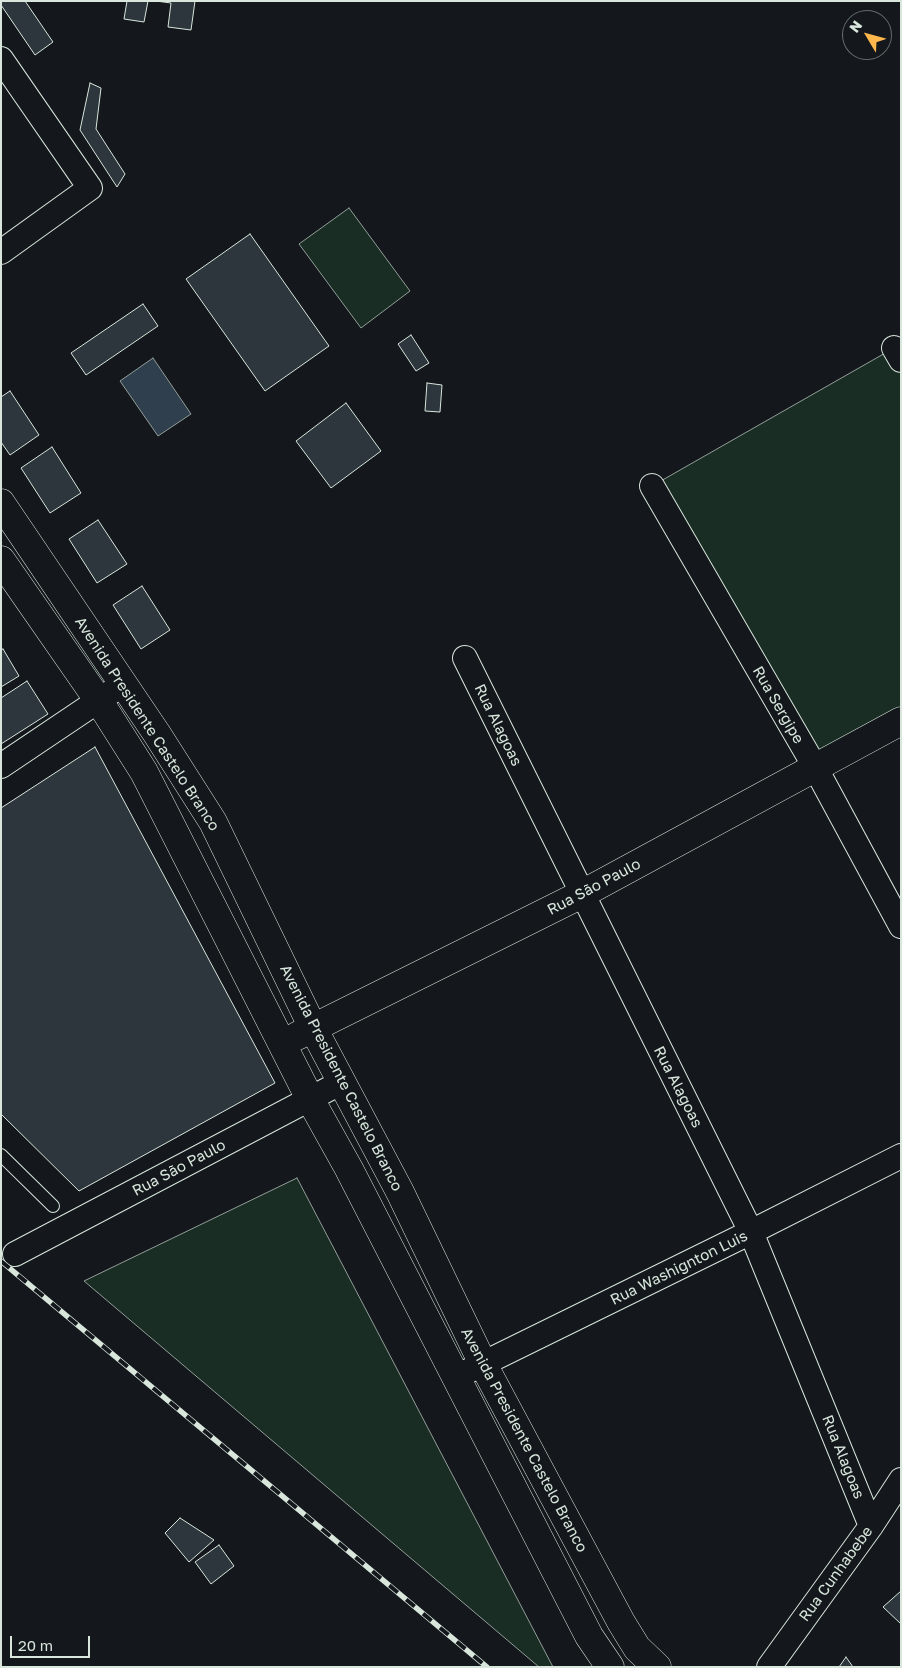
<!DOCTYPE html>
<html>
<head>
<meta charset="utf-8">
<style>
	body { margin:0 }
	#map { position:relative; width:902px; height:1668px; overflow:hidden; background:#14181c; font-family:"Golos Text",sans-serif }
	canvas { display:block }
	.frame { position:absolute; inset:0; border:2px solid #d8e6dc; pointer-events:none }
	.north { position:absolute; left:842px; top:10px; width:50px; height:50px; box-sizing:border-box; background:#14181c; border:1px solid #626a69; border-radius:50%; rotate:307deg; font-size:14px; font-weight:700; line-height:20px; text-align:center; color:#d8e6dc }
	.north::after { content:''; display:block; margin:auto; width:18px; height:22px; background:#ffb74d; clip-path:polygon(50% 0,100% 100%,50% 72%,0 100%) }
	.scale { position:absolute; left:10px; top:1636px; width:80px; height:22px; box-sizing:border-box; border:2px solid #d8e6dc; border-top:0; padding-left:6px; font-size:15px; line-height:18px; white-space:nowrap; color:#d8e6dc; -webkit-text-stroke:4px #14181c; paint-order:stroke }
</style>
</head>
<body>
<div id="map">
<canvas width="902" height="1668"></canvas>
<div class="frame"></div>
<div class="north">N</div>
<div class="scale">20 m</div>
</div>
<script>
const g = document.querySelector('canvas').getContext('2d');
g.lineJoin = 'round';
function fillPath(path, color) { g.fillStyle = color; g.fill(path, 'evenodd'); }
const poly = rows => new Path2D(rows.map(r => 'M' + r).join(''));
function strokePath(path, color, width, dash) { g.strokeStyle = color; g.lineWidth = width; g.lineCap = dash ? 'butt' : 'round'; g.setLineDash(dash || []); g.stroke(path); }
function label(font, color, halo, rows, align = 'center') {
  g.font = font + ' "Golos Text",sans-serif'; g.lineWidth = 4; g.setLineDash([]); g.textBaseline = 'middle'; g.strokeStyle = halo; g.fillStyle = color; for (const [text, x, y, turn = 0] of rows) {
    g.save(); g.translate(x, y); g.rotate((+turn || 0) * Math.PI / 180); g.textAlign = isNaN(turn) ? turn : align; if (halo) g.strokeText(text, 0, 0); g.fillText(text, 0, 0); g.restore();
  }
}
const green = poly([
	[349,208,410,291,361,328,299,244,349,208],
	[894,348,901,360,901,721,816,768,652,486,894,348],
	[297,1178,553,1667,539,1667,84,1281,297,1178]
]);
const water = poly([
	[153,358,191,414,158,436,120,381,153,358]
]);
const building = poly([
	[1,1,25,1,53,42,35,55,1,5,1,1],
	[127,1,148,1,144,22,124,19,127,1],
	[156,1,195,1,191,30,168,27,171,3,156,1],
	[90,83,101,88,96,129,125,174,117,187,80,130,90,83],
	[250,234,329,346,265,391,186,279,250,234],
	[143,304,158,326,86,375,71,353,143,304],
	[411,335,429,363,416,371,398,344,411,335],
	[427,383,442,385,440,412,425,411,427,383],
	[10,391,39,435,10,455,1,442,1,397,10,391],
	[346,403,381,451,331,488,296,441,346,403],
	[52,447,81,493,50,513,21,468,52,447],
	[98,520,127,564,97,583,69,539,98,520],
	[142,586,170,630,141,649,113,605,142,586],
	[3,649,19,676,1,687,1,650,3,649],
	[27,681,48,714,1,744,1,698,27,681],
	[95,747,275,1083,79,1191,1,1114,1,808,95,747],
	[180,1518,214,1540,189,1562,165,1533,180,1518],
	[219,1545,234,1566,211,1584,195,1562,219,1545],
	[901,1591,901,1624,883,1607,901,1591],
	[846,1657,853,1667,839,1667,846,1657]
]);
const service = poly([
	[1,1155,53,1206]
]);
const minor = poly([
	[1,59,90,188,1,252],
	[894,348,901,360],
	[652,486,815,767,901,926],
	[465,658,751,1232,871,1526],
	[1,766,123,684],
	[15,1254,342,1082],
	[456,1377,751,1232,901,1156],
	[769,1667,871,1526,901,1480]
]);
const tertiary = poly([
	[1,503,157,734,213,822,313,1028,400,1192,483,1364,621,1622,637,1648,657,1667],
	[1,560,99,701,144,772,310,1099,349,1169,589,1636,610,1667],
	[297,1036,582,894,901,721]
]);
const rail = poly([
	[1,1261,487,1667]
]);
const streetNames = [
	["Rua Sergipe",778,705,60],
	["Avenida Presidente Castelo Branco",147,724,57],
	["Rua Alagoas",498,725,64],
	["Rua São Paulo",594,887,-28],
	["Avenida Presidente Castelo Branco",341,1078,63],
	["Rua Alagoas",678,1087,63],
	["Rua São Paulo",179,1168,-28],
	["Rua Washignton Luis",679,1268,-26],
	["Avenida Presidente Castelo Branco",524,1440,62],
	["Rua Alagoas",843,1457,68],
	["Rua Cunhabebe",836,1574,-54]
];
fillPath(green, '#1a2d24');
strokePath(green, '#939e99', 1);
fillPath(water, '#2f3f4d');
strokePath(water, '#939e99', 1);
fillPath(building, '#2c363c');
strokePath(building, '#d8e6dc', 1);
strokePath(service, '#d8e6dc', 14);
strokePath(minor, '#d8e6dc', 26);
strokePath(tertiary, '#d8e6dc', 29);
strokePath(service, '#14181c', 12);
strokePath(minor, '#14181c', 24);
strokePath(tertiary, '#14181c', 28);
strokePath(rail, '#d8e6dc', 5.5);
strokePath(rail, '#14181c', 4, [11]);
label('15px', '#d8e6dc', '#14181c', streetNames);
</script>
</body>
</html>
